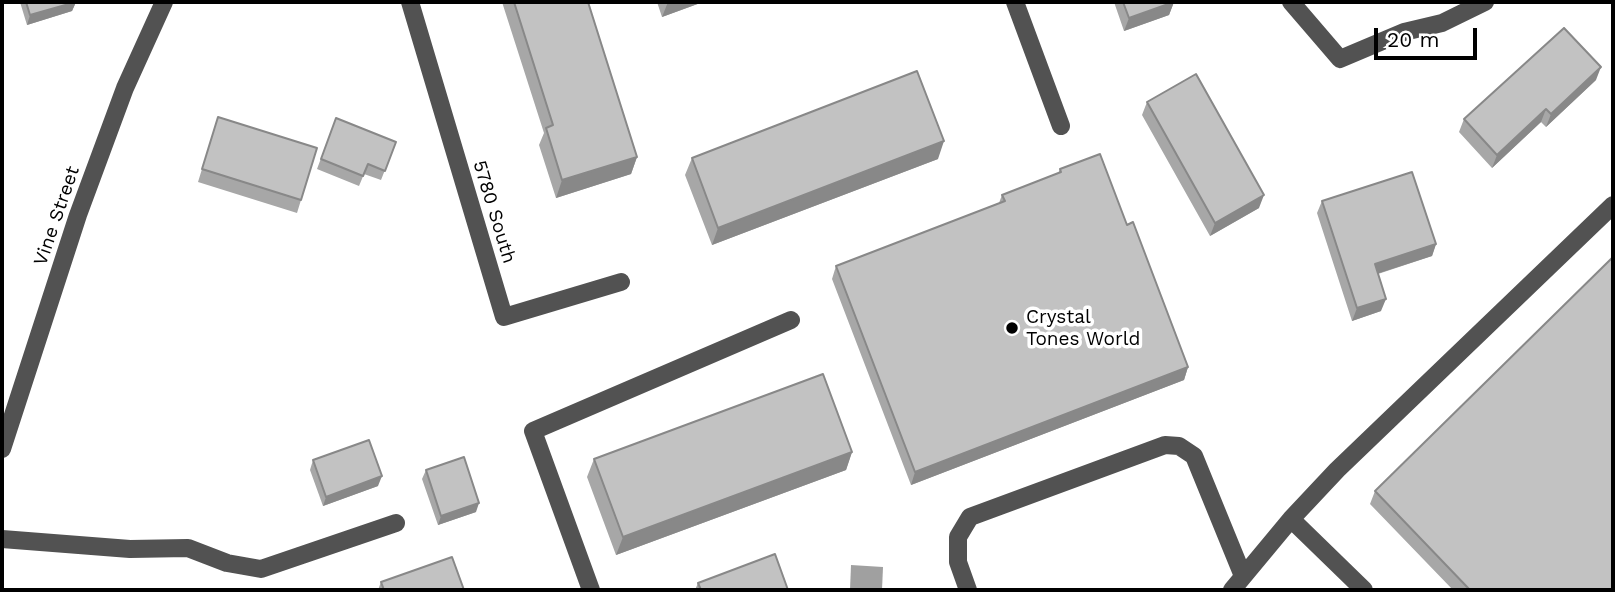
<!DOCTYPE html>
<html>
<head>
<meta charset="utf-8">
<style>
	body { margin:0 }
	#map { position:relative; width:1615px; height:592px; overflow:hidden; background:#fff; font-family:"Work Sans",sans-serif }
	canvas { display:block }
	.frame { position:absolute; inset:0; border:4px solid #000; pointer-events:none }
	.scale { position:absolute; left:1374px; top:28px; width:103px; height:32px; box-sizing:border-box; border:4px solid #000; border-top:0; padding-left:9px; font-size:21px; line-height:24px; white-space:nowrap; color:#000; -webkit-text-stroke:5px #fff; paint-order:stroke }
</style>
</head>
<body>
<div id="map">
<canvas width="1615" height="592"></canvas>
<div class="frame"></div>
<div class="scale">20 m</div>
</div>
<script>
const g = document.querySelector('canvas').getContext('2d');
g.lineJoin = 'round';
function fillPath(path, color) { g.fillStyle = color; g.fill(path, 'evenodd'); }
const poly = rows => new Path2D(rows.map(r => 'M' + r).join(''));
function strokePath(path, color, width, dash) { g.strokeStyle = color; g.lineWidth = width; g.lineCap = dash ? 'butt' : 'round'; g.setLineDash(dash || []); g.stroke(path); }
function label(font, color, halo, rows, align = 'center') {
  g.font = font + ' "Work Sans",sans-serif'; g.lineWidth = 7; g.setLineDash([]); g.textBaseline = 'middle'; g.strokeStyle = halo; g.fillStyle = color; for (const [text, x, y, turn = 0] of rows) {
    g.save(); g.translate(x, y); g.rotate((+turn || 0) * Math.PI / 180); g.textAlign = isNaN(turn) ? turn : align; if (halo) g.strokeText(text, 0, 0); g.fillText(text, 0, 0); g.restore();
  }
}
const water = poly([
	[851,565,883,567,882,590,850,590]
]);
const minor = poly([
	[410,2,504,317,621,282],
	[1015,2,1061,126],
	[1291,2,1340,59,1404,32,1442,23,1485,2],
	[2,449,78,215,125,88,164,2],
	[1291,519,1364,590],
	[2,539,130,549,188,548,227,563,261,569,396,523],
	[591,590,533,431,791,320],
	[968,590,958,562,958,537,970,517,1165,445,1179,446,1194,456,1243,576],
	[1232,590,1291,519,1337,470,1613,205]
]);
const wall = poly([
	[20,2,76,2,72,11,27,25],
	[502,2,588,2,637,157,631,174,556,198,539,145,544,133],
	[657,2,703,2,662,17],
	[1114,2,1174,2,1169,15,1124,31],
	[1596,80,1546,127,1541,122,1492,168,1459,132,1464,119],
	[1147,102,1259,208,1210,236,1142,115],
	[218,117,301,200,297,213,198,182],
	[336,118,396,142,381,180,364,174,359,186,317,169],
	[692,158,938,159,712,245,685,175],
	[1060,169,1127,225,1188,367,1184,380,911,485,832,279,836,266,999,203,1002,195,1058,174],
	[1322,201,1436,244,1432,256,1378,274,1381,311,1352,321,1317,213],
	[852,452,846,470,616,555,587,477,594,459],
	[313,460,378,486,323,506,310,470],
	[426,470,476,512,438,525,422,479],
	[1375,491,1613,590,1453,590,1370,504],
	[381,582,384,590,378,590],
	[698,583,701,590,695,590]
]);
const shadedWall = poly([
	[76,2,72,11,27,25,30,15],
	[668,2,703,2,662,17],
	[1174,2,1169,15,1124,31,1129,18],
	[1601,67,1596,80,1546,127,1551,114],
	[1546,109,1541,122,1492,168,1497,155],
	[944,141,938,159,712,245,718,228],
	[637,157,631,174,556,198,562,180],
	[1264,195,1259,208,1210,236,1215,223],
	[1436,244,1432,256,1370,276,1375,264],
	[1386,299,1381,311,1352,321,1357,308],
	[1188,367,1184,380,911,485,915,472],
	[852,452,846,470,616,555,623,537],
	[382,476,378,486,323,506,326,497],
	[479,503,476,512,438,525,441,516]
]);
const building = poly([
	[26,2,76,2,30,15,26,2],
	[514,2,588,2,637,157,562,180,546,128,553,125,514,2],
	[1123,2,1174,2,1129,18,1123,2],
	[1564,28,1601,67,1551,114,1546,109,1497,155,1464,119,1564,28],
	[917,71,944,141,718,228,692,158,917,71],
	[1196,74,1264,195,1215,223,1147,102,1196,74],
	[218,117,317,148,301,200,202,169,218,117],
	[336,118,396,142,385,171,368,164,363,176,321,159,336,118],
	[1100,154,1127,225,1133,222,1188,367,915,472,836,266,1005,201,1002,195,1061,172,1060,169,1100,154],
	[1412,172,1436,244,1375,264,1386,299,1357,308,1322,201,1412,172],
	[1613,257,1613,590,1470,590,1375,491,1613,257],
	[823,374,852,452,623,537,594,459,823,374],
	[369,440,382,476,326,497,313,460,369,440],
	[464,457,479,503,441,516,426,470,464,457],
	[775,554,788,590,701,590,698,583,775,554],
	[452,557,464,590,384,590,381,582,452,557]
]);
const markers = [
	[1012,328,7,"#000"]
];
const streetNames = [
	["5780 South",494,212,73],
	["Vine Street",57,216,-71]
];
const poiNames = [
	["Crystal",1026,317],
	["Tones World",1026,339]
];
fillPath(water, '#a0a0a0');
strokePath(minor, '#525252', 18);
fillPath(wall, '#a7a7a7');
fillPath(shadedWall, '#888');
fillPath(building, '#c2c2c2');
strokePath(building, '#888', 2);
for (const [x, y, r, color] of markers) { const dot = new Path2D(); dot.arc(x, y, r, 0, 2 * Math.PI); g.fillStyle = color; g.fill(dot); strokePath(dot, '#fff', 2.5); }
label('19px', '#000', '#fff', streetNames);
label('19px', '#000', '#fff', poiNames, 'left');
</script>
</body>
</html>
